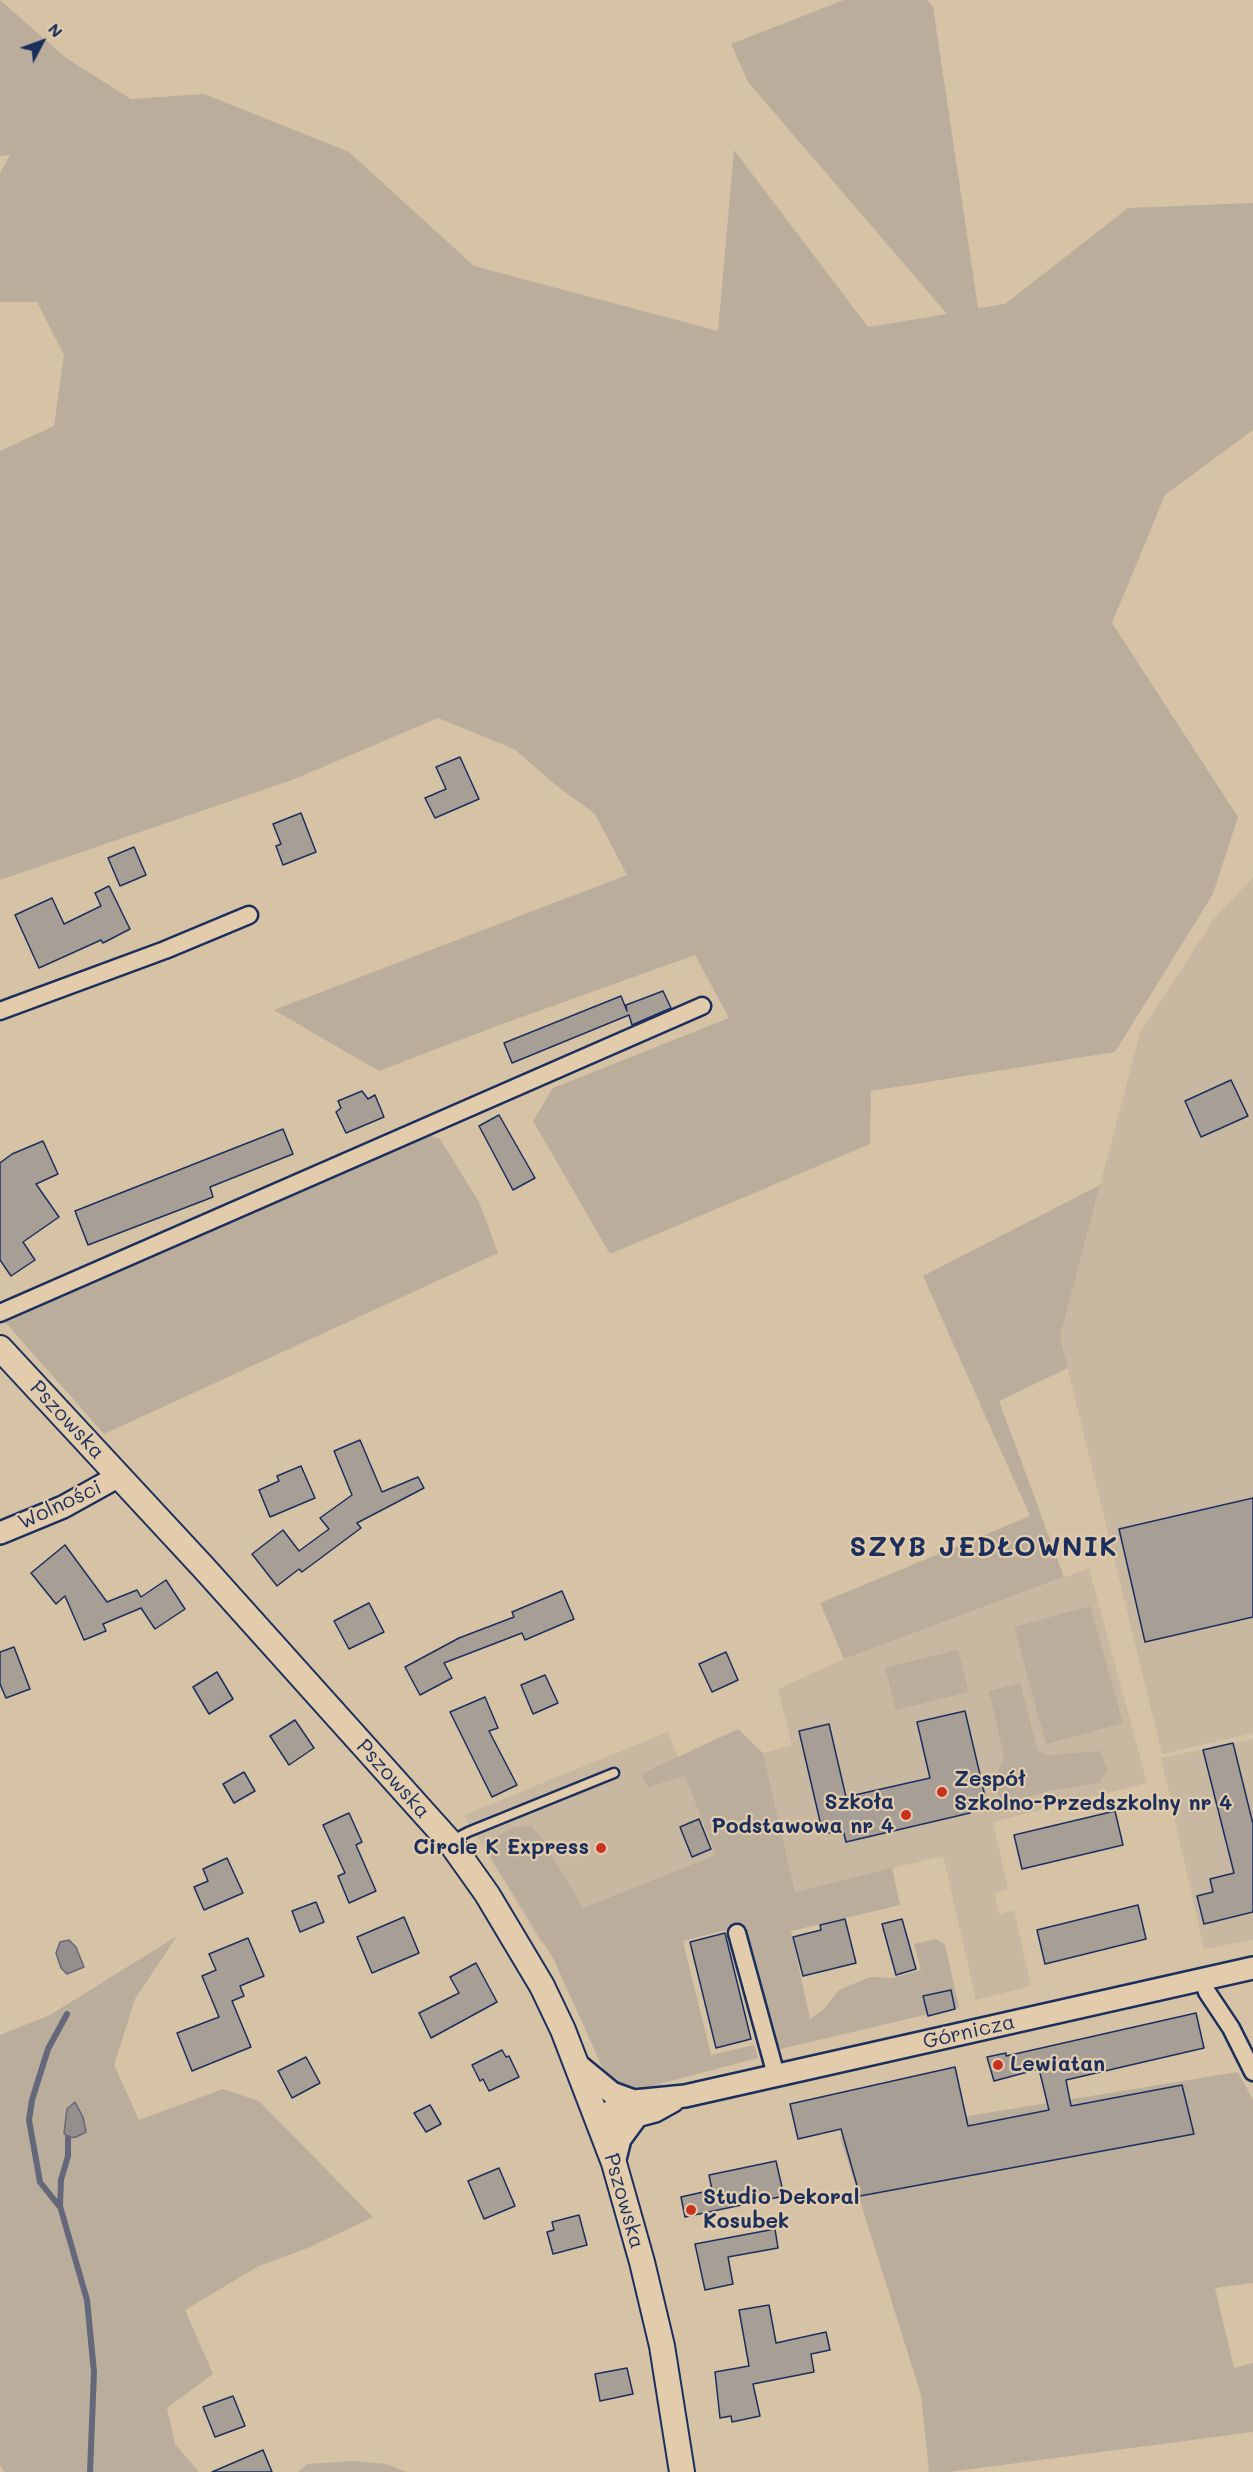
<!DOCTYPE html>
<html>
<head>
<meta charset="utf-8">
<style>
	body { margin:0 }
	#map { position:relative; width:1253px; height:2472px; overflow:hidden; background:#d6c3a6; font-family:Mali,sans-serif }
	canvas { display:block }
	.north { position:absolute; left:12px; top:12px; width:60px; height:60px; -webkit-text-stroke:4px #e2ccab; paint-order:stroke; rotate:49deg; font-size:16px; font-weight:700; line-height:24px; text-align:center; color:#1b2f5e }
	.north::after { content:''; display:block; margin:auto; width:21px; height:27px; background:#1b2f5e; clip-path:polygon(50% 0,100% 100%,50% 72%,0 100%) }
</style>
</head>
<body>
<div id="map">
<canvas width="1253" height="2472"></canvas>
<div class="north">N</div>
</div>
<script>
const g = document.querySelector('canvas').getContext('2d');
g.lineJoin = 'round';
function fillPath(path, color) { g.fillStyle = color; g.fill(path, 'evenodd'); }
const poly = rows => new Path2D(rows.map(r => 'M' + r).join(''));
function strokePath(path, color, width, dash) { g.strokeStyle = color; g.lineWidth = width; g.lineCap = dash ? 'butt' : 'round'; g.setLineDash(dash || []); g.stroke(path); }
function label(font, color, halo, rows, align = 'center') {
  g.font = font + ' Mali,sans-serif'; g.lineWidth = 4.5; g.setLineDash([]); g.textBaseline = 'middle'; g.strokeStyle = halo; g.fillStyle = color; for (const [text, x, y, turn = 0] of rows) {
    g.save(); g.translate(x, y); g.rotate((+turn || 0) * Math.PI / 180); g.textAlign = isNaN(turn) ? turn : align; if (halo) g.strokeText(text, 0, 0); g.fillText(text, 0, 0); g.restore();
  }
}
const built = poly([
	[1253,877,1253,1733,1162,1754,1060,1337,1140,1033,1213,920],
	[1089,1568,1147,1783,993,1822,1008,1889,994,1893,999,1914,1014,1910,1031,1986,976,2000,943,1856,795,1892,763,1753,792,1745,778,1689,844,1659],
	[668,1732,721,1858,542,1944,464,1815],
	[1253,1739,1253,1940,1204,1949,1161,1758]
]);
const green = poly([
	[0,0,66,58,131,99,204,94,349,152,474,266,718,331,734,150,868,327,947,314,748,82,731,44,844,0,927,0,933,7,978,308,1005,304,1128,208,1253,203,1253,430,1165,495,1112,623,1238,817,1213,894,1115,1052,871,1091,870,1144,610,1254,533,1121,553,1088,729,1018,695,955,494,1027,379,1071,274,1010,627,875,595,814,557,786,514,749,438,718,292,780,0,880,0,451,54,426,64,355,37,302,0,302,0,173,10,155,0,156],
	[427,1134,440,1139,479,1202,498,1253,104,1434,5,1322],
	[1100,1185,1060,1337,1068,1368,999,1401,1064,1577,844,1659,820,1603,1030,1516,923,1276],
	[1090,1606,1123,1723,1046,1744,1014,1627],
	[958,1650,969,1692,896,1710,885,1668],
	[1020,1683,1038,1751,1048,1755,1101,1751,1107,1771,1099,1783,1048,1791,1019,1800,999,1797,996,1778,1004,1756,989,1691],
	[738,1729,763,1753,795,1892,892,1868,900,1905,791,1931,810,2019,823,2010,839,1990,870,1977,892,1978,921,1970,914,1944,936,1939,945,1945,959,2007,776,2050,742,1926,683,1941,711,2055,754,2045,758,2058,648,2087,627,2089,609,2079,604,2071,554,1960,493,1861,487,1846,497,1836,515,1827,531,1826,543,1840,583,1908,716,1855,685,1776,648,1787,641,1774],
	[177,1936,135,1999,114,2065,139,2120,223,2089,259,2101,373,2217,308,2248,259,2266,185,2310,213,2374,167,2408,175,2444,199,2472,4,2472,0,2465,0,2035,50,2015],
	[1238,2072,1253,2100,1253,2283,1215,2288,1234,2368,1253,2363,1253,2432,949,2472,929,2472,921,2395,840,2137],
	[353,2461,386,2464,407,2472,298,2472,307,2464]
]);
const water = poly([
	[69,1940,76,1947,84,1967,67,1974,61,1968,56,1953,60,1942,69,1940],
	[75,2102,83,2117,86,2132,76,2137,68,2138,64,2133,67,2109,75,2102]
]);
const stream = poly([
	[68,2138,68,2156,61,2180,60,2206,87,2300,94,2372,90,2472],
	[59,2206,40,2182,29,2120,32,2100,48,2049,67,2014]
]);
const building = poly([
	[460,757,479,799,435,818,425,798,446,789,436,767,460,757],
	[301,813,316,852,283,865,276,846,281,844,273,824,301,813],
	[134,847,146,875,120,886,108,858,134,847],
	[109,886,130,929,103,943,101,940,39,968,15,915,52,898,64,924,101,906,95,893,109,886],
	[663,991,671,1008,632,1025,629,1015,512,1063,504,1043,621,996,627,1011,626,1005,663,991],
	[1231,1080,1248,1116,1201,1137,1185,1101,1231,1080],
	[362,1091,368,1099,375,1095,384,1117,346,1133,336,1112,341,1108,338,1101,362,1091],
	[499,1115,535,1178,513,1190,479,1126,499,1115],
	[283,1129,293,1154,210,1187,213,1197,88,1245,75,1211,283,1129],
	[43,1141,58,1174,36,1184,59,1217,23,1242,35,1260,11,1276,0,1260,0,1163,12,1154,43,1141],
	[360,1440,382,1492,418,1477,424,1488,357,1523,361,1528,302,1572,299,1569,277,1586,252,1554,283,1530,299,1551,329,1529,320,1518,352,1495,334,1451,360,1440],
	[301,1466,315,1498,270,1517,259,1490,279,1481,277,1476,301,1466],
	[1253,1498,1253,1617,1145,1642,1119,1529,1253,1498],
	[65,1545,107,1602,137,1590,141,1597,166,1580,185,1609,155,1629,141,1608,103,1624,106,1631,84,1640,65,1596,56,1604,31,1573,65,1545],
	[562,1591,574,1619,525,1640,522,1633,444,1663,452,1678,420,1695,405,1667,459,1638,514,1617,512,1612,562,1591],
	[369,1603,384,1632,349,1649,334,1621,369,1603],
	[14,1647,30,1689,6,1698,0,1684,0,1652,14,1647],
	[726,1652,738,1680,712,1692,699,1664,726,1652],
	[217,1672,233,1699,209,1714,193,1687,217,1672],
	[545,1675,558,1703,533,1714,521,1685,545,1675],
	[485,1697,498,1728,489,1731,517,1785,492,1797,450,1712,485,1697],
	[965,1711,985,1796,967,1800,970,1813,846,1842,843,1830,823,1834,799,1731,829,1724,846,1797,930,1778,917,1722,965,1711],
	[295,1720,314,1748,289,1765,270,1736,295,1720],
	[1233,1743,1253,1824,1253,1912,1204,1924,1197,1896,1213,1892,1210,1879,1234,1873,1203,1750,1233,1743],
	[244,1772,255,1791,234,1803,223,1784,244,1772],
	[1115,1811,1123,1845,1022,1869,1014,1835,1115,1811],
	[349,1813,362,1842,356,1845,376,1891,349,1903,338,1876,345,1873,323,1825,349,1813],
	[699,1819,711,1849,692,1857,680,1827,699,1819],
	[227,1858,243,1893,204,1910,194,1887,208,1881,203,1869,227,1858],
	[316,1902,324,1922,300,1932,292,1911,316,1902],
	[1138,1905,1146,1939,1045,1964,1037,1930,1138,1905],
	[404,1917,419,1953,372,1973,357,1937,404,1917],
	[845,1919,856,1963,803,1976,793,1937,821,1930,820,1925,845,1919],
	[902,1919,916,1969,896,1975,882,1924,902,1919],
	[725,1933,751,2039,716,2048,690,1942,725,1933],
	[248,1938,264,1976,240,1986,244,1996,232,2001,251,2047,192,2071,177,2033,219,2017,202,1976,216,1970,209,1954,248,1938],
	[476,1963,497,2002,431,2038,419,2013,459,1993,450,1977,476,1963],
	[951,1990,955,2009,928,2016,923,1996,951,1990],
	[1196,2013,1204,2048,1066,2080,1071,2106,1182,2085,1194,2134,860,2196,841,2129,798,2139,790,2104,955,2067,968,2126,1049,2110,1039,2069,994,2081,987,2057,1006,2053,1006,2056,1196,2013],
	[502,2050,506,2057,509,2056,519,2077,489,2091,483,2079,480,2081,472,2065,502,2050],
	[306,2057,320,2083,292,2098,278,2071,306,2057],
	[430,2105,441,2124,426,2132,414,2113,430,2105],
	[776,2161,784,2196,685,2217,681,2197,712,2190,709,2175,776,2161],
	[499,2168,515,2206,484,2219,468,2181,499,2168],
	[579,2215,587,2245,553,2254,547,2232,554,2230,552,2222,579,2215],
	[775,2229,778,2248,728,2257,733,2284,705,2290,695,2244,775,2229],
	[769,2305,776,2343,826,2332,830,2350,811,2354,814,2372,753,2384,760,2416,732,2422,731,2416,720,2418,715,2372,749,2366,739,2310,769,2305],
	[627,2368,633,2394,600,2401,595,2374,627,2368],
	[233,2396,245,2426,215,2437,203,2407,233,2396],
	[263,2450,272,2472,212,2472,263,2450]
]);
const service = poly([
	[453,1840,468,1832,614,1773]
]);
const minor = poly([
	[0,1011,165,950,249,915],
	[0,1313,702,1006],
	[737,1933,776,2075],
	[1203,1979,1207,1992,1231,2028,1253,2072]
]);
const tertiary = poly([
	[0,1533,63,1507,119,1476],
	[578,2065,612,2093,634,2101],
	[599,2119,620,2105,634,2101,685,2096,1253,1968],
	[599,2119,625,2119,655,2111,673,2101],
	[614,2163,620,2139,637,2116]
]);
const secondary = poly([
	[0,1348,204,1568,450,1842,487,1894,542,1986,563,2030,614,2163,642,2262,662,2346,682,2472]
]);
const markers = [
	[942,1792,6,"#c8321e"],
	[906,1815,6,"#c8321e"],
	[601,1848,6,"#c8321e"],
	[998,2065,6,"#c8321e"],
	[691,2210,6,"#c8321e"]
];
const streetNames = [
	["Pszowska",67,1420,47],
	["Wolności",60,1505,-25],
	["Pszowska",393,1779,48],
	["Górnicza",969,2032,-13],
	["Pszowska",624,2201,74]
];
const poiNames = [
	["Zespół",954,1780],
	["Szkolno-Przedszkolny nr 4",954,1804],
	["Szkoła",894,1803,"right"],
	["Podstawowa nr 4",894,1827,"right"],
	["Circle K Express",589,1848,"right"],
	["Lewiatan",1010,2065],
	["Studio Dekoral",703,2198],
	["Kosubek",703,2222]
];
const districtNames = [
	["SZYB JEDŁOWNIK",984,1548]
];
fillPath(built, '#c8b8a1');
fillPath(green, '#baad9c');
fillPath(water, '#948e8d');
strokePath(water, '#64687a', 1.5);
strokePath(stream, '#64687a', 6);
fillPath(building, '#a79e95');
strokePath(building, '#1b2f5e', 1.5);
strokePath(service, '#1b2f5e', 13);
strokePath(minor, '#1b2f5e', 21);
strokePath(tertiary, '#1b2f5e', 26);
strokePath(secondary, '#1b2f5e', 28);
strokePath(service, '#e2ccab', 8);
strokePath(minor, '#e2ccab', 16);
strokePath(tertiary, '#e2ccab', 21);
strokePath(secondary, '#e2ccab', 24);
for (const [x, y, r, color] of markers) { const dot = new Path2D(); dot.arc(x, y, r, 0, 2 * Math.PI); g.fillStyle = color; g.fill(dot); strokePath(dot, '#e2ccab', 2); }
label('21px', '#1b2f5e', '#e2ccab', streetNames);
label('bold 21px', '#1b2f5e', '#e2ccab', poiNames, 'left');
g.letterSpacing = '1.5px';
label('bold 27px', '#1b2f5e', '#e2ccab', districtNames);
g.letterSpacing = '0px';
</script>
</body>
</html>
